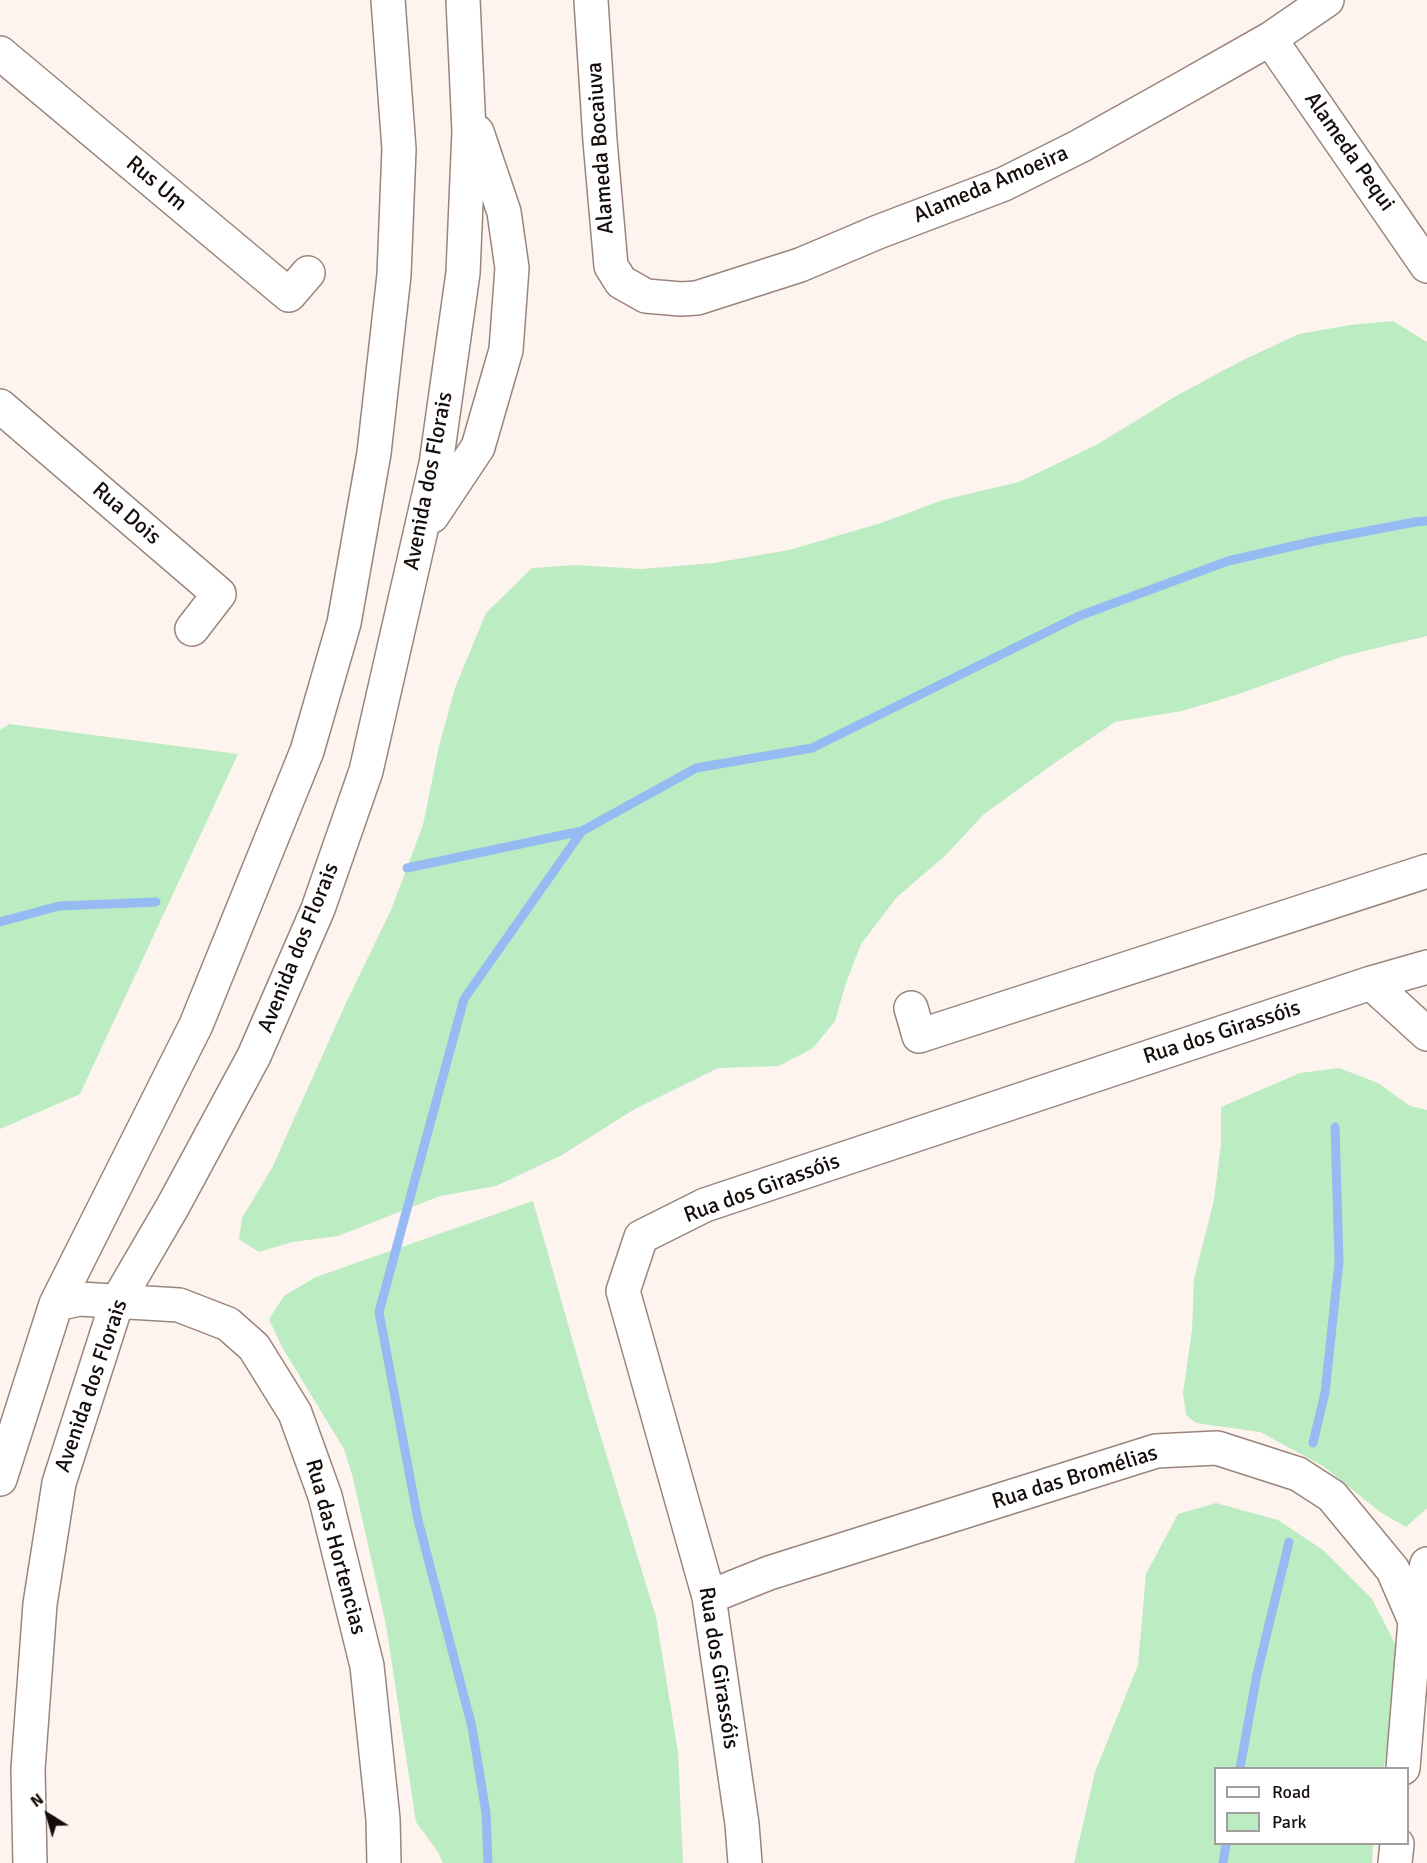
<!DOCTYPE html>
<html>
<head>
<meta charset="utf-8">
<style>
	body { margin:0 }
	#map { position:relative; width:1427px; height:1863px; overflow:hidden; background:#fdf3ef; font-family:Signika,sans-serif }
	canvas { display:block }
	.legend { position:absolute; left:1214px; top:1767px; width:195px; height:78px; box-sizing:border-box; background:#fff; border:2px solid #a19e9d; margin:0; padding:8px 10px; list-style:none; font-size:18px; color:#150d09 }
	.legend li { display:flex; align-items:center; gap:12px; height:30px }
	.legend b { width:30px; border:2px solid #a19e9d }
	.north { position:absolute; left:18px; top:1785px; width:60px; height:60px; -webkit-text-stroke:4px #fff; paint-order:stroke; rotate:323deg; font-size:16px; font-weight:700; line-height:24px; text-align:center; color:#150d09 }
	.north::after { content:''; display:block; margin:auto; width:21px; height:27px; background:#150d09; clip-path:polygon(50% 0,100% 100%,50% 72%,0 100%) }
</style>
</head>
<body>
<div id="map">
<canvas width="1427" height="1863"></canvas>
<ul class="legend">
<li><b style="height:8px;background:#fff"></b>Road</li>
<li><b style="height:16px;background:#bcecc2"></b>Park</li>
</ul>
<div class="north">N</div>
</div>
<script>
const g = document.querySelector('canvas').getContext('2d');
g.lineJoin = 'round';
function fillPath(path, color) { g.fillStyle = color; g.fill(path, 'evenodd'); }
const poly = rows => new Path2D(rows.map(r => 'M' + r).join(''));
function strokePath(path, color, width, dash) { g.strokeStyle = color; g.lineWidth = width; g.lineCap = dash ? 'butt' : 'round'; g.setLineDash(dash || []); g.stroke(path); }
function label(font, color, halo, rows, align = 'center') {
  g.font = font + ' Signika,sans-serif'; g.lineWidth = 4.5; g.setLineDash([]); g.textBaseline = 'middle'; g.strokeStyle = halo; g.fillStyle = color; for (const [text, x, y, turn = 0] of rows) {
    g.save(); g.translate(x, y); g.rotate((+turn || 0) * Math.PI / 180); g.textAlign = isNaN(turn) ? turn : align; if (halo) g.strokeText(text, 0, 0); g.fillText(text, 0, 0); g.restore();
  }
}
const green = poly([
	[1393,321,1427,342,1427,636,1344,656,1239,694,1182,711,1115,722,1056,762,983,815,946,855,897,897,861,944,846,983,835,1021,813,1048,779,1066,718,1068,633,1110,562,1155,496,1186,440,1196,338,1236,293,1242,259,1252,239,1239,242,1218,272,1168,346,1003,391,910,423,825,439,746,455,688,486,613,532,568,576,565,641,569,714,563,789,550,881,523,943,500,1019,482,1098,444,1176,396,1241,361,1299,334,1350,325],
	[9,724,238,754,80,1094,0,1129,0,730],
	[1339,1068,1378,1083,1410,1106,1427,1110,1427,1508,1406,1527,1380,1512,1323,1466,1260,1432,1196,1423,1186,1415,1183,1393,1192,1330,1194,1279,1214,1200,1221,1144,1221,1107,1300,1073],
	[533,1201,589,1398,656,1617,678,1752,683,1863,443,1863,438,1852,416,1822,386,1625,353,1478,344,1449,282,1347,269,1319,284,1296,316,1277],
	[1216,1503,1278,1520,1323,1550,1372,1599,1398,1649,1391,1722,1384,1768,1216,1768,1216,1844,1373,1844,1372,1863,1074,1863,1095,1772,1138,1665,1146,1574,1178,1514]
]);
const stream = poly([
	[407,868,582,831,696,768,812,748,1079,616,1228,561,1315,541,1415,522,1427,521],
	[0,922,59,906,156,902],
	[1313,1443,1325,1393,1339,1262,1335,1127],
	[1240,1768,1257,1674,1289,1542],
	[488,1863,486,1813,472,1727,418,1520,379,1312,464,999,582,831],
	[1223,1863,1226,1844]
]);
const minor = poly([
	[591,0,600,141,611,266,621,282,646,296,681,299,697,298,800,265,878,232,1004,184,1080,146,1189,85,1270,39,1327,0],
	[1270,39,1427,266],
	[0,53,289,295,308,273],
	[0,406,219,594,192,629],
	[432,516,478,447,506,350,512,268,504,212,477,132],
	[1371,983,1427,1034],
	[911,1008,919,1036,1427,871],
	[56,1304,80,1299,179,1305,228,1324,254,1347,295,1413,325,1496,367,1666,383,1819,384,1863],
	[0,1479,56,1304,196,1025,307,751,344,623,374,453,394,275,399,149,388,0],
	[709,1597,769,1573,1156,1451,1217,1448,1298,1474,1332,1496,1393,1570,1415,1621],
	[1403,1768,1415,1621,1427,1564],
	[30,1863,28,1769,40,1604,59,1483,117,1302,173,1206,254,1056,318,909,366,771,436,464,463,273,469,131,463,0],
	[745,1863,742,1824,709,1597,623,1291,641,1237,705,1205,1371,983,1427,967],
	[1395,1863,1397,1844]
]);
const streetNames = [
	["Alameda Bocaiuva",601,148,-94],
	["Alameda Pequi",1349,152,55],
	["Rus Um",156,184,40],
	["Alameda Amoeira",991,185,-23],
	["Avenida dos Florais",429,481,-79],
	["Rua Dois",126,514,41],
	["Avenida dos Florais",299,948,-68],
	["Rua dos Girassóis",1222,1033,-18],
	["Rua dos Girassóis",762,1189,-20],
	["Avenida dos Florais",92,1386,-71],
	["Rua das Bromélias",1075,1478,-17],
	["Rua das Hortencias",335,1547,75],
	["Rua dos Girassóis",718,1668,81]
];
fillPath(green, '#bcecc2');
strokePath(stream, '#96bbf2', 9);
strokePath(minor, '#9a857b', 36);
strokePath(minor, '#fff', 33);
label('22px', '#150d09', '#fff', streetNames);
</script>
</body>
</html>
